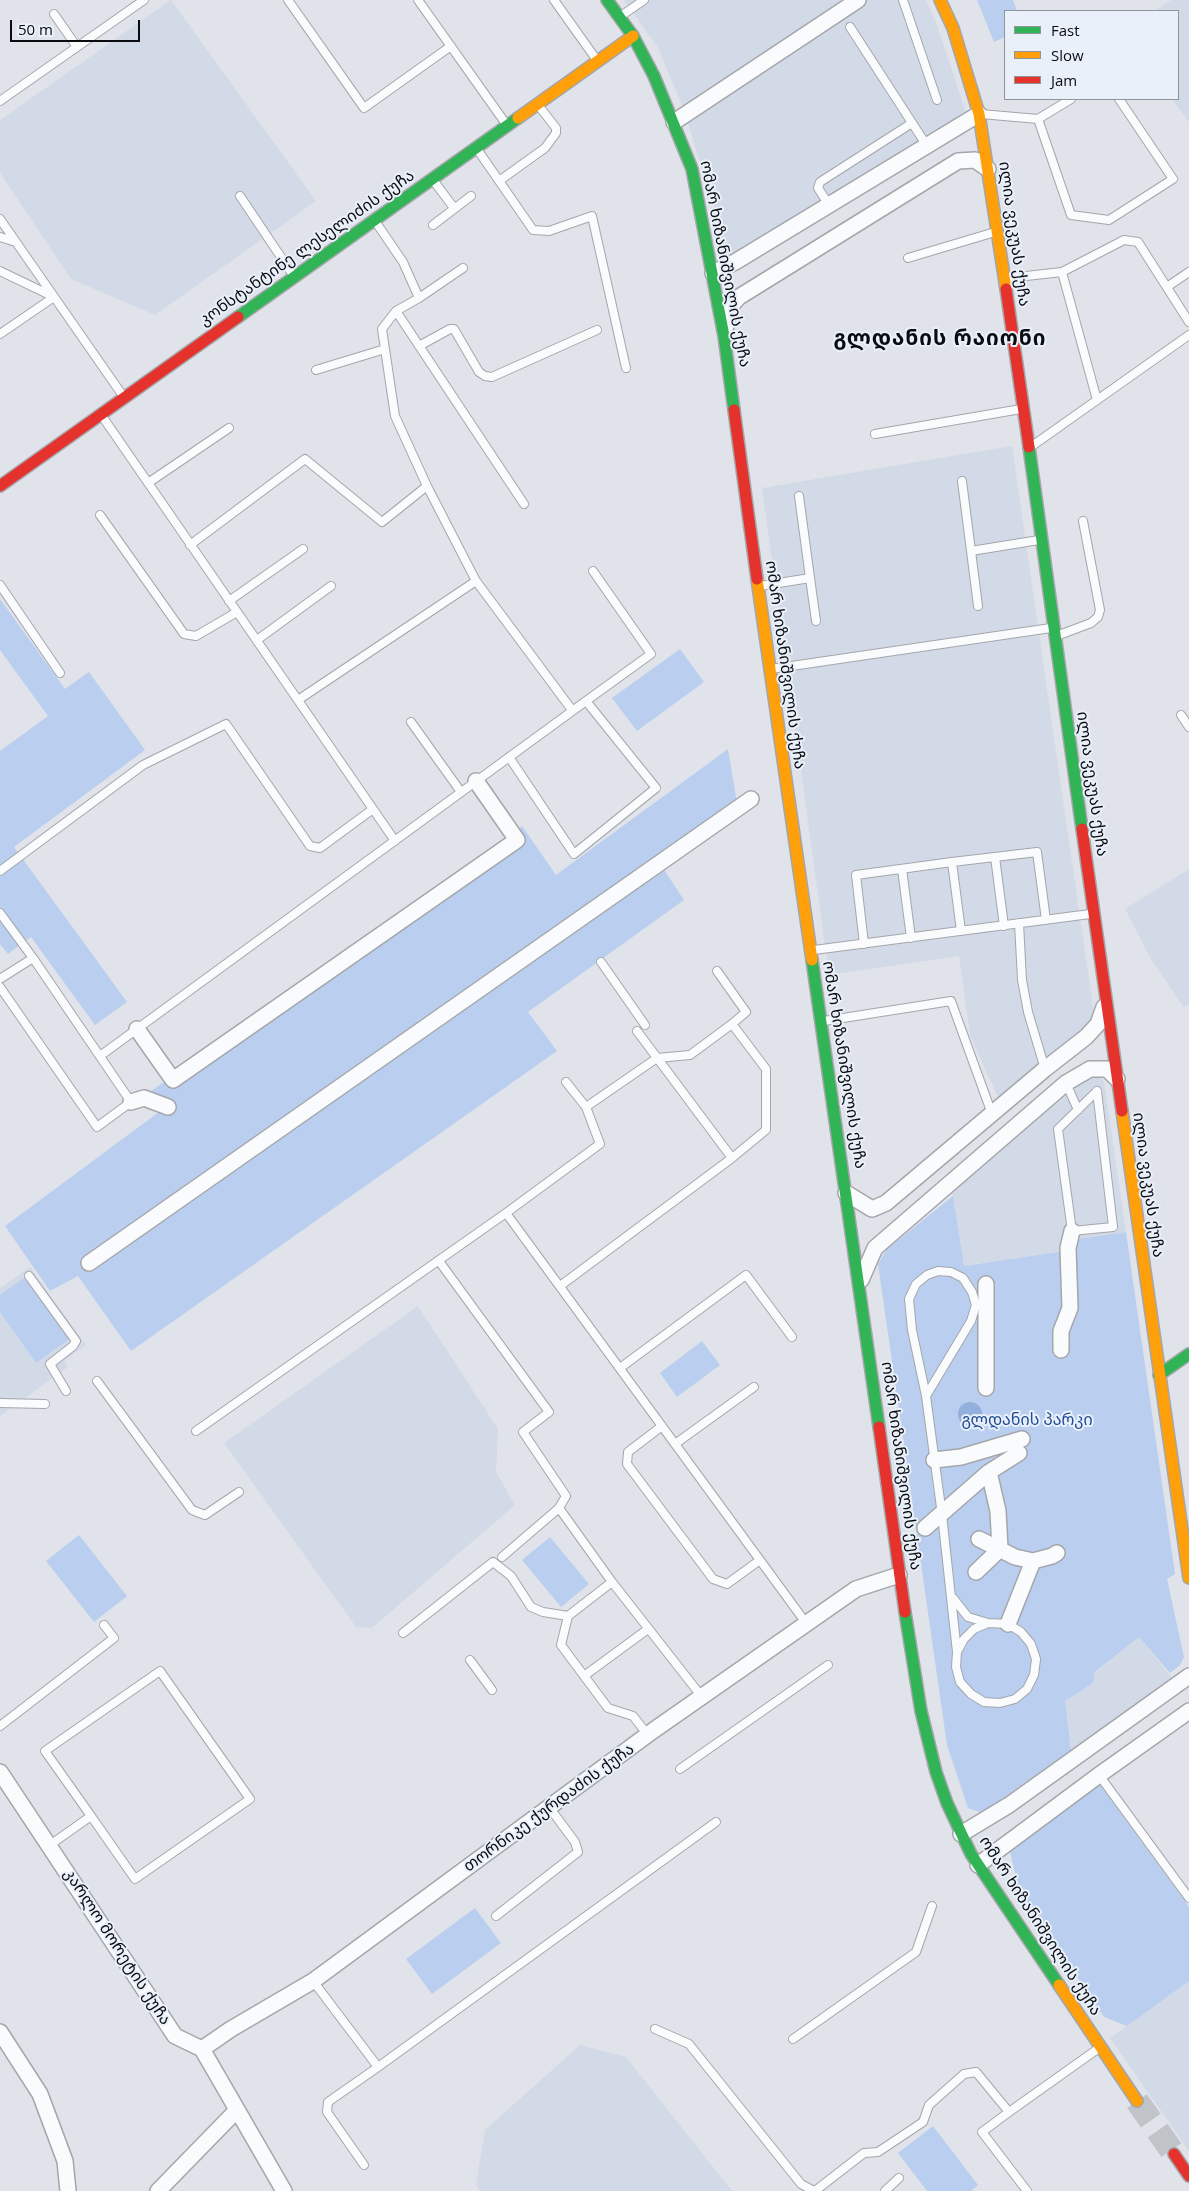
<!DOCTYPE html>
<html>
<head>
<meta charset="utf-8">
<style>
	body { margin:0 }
	#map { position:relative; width:1189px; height:2191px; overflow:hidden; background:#e0e3e9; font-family:"Open Sans",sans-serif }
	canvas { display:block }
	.legend { position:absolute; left:1004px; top:10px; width:175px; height:90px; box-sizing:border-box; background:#e9f0fa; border:1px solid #90959c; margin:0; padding:6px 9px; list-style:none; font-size:15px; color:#0a0c0f }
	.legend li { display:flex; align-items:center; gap:10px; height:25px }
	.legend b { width:25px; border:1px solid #90959c }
	.scale { position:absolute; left:10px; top:20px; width:130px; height:22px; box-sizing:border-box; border:2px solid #0a0c0f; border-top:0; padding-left:6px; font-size:15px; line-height:18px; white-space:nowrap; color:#0a0c0f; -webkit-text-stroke:4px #e9f0fa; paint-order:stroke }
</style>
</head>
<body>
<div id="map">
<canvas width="1189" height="2191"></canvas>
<ul class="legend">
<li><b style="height:6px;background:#30b455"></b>Fast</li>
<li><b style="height:6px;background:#ff9f0a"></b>Slow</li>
<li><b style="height:6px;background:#e5322d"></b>Jam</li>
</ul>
<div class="scale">50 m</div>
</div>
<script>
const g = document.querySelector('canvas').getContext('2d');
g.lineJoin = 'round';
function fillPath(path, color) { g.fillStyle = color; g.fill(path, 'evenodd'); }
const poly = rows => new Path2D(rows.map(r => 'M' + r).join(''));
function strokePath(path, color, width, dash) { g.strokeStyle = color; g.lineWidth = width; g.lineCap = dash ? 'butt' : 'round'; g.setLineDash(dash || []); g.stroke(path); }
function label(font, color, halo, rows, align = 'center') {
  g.font = font + ' "Open Sans","Noto Sans Georgian",sans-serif'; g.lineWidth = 4; g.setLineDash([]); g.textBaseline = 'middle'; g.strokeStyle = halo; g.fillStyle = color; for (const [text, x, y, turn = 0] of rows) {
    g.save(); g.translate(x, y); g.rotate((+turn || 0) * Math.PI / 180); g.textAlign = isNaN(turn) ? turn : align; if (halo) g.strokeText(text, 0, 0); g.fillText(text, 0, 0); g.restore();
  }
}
const built = poly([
	[171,0,316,201,155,315,71,279,0,173,0,120],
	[624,0,926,0,936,22,966,113,739,258,725,255,716,214,683,107,658,48],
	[1171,0,1189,0,1189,122,1172,99,1178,99,1178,11,1155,11],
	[1012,446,1095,1021,1000,1102,970,1035,959,956,829,975,762,488],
	[1189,869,1189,1004,1184,1008,1151,959,1125,909],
	[1100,1076,1104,1082,1126,1232,1064,1241,1065,1251,963,1266,952,1189,1088,1077],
	[30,1267,86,1345,64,1361,68,1367,0,1416,0,1288],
	[418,1306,498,1429,496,1472,515,1505,372,1628,356,1627,224,1443],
	[1139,1637,1173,1679,1071,1750,1065,1701,1093,1683,1095,1673],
	[1189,1981,1189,2151,1110,2038],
	[580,2045,626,2057,732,2191,480,2191,476,2185,485,2130]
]);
const green = poly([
	[977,0,1013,0,1017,11,1005,11,1005,37,994,42],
	[0,599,65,689,89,672,145,750,14,847,127,1002,95,1025,31,937,8,954,0,944,0,751,48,716,0,650],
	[680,649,704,682,637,731,612,698],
	[728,749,739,815,661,865,684,900,528,1012,557,1051,131,1351,78,1276,50,1291,5,1226,159,1112,147,1094,522,826,556,875],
	[953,1196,964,1266,1065,1251,1064,1241,1126,1232,1175,1574,1167,1579,1184,1657,1180,1665,1170,1673,1139,1637,1095,1672,1093,1683,1065,1701,1071,1750,982,1813,968,1808,947,1745,878,1264,886,1250],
	[24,1278,69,1339,36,1363,0,1312,0,1295],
	[702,1341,720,1365,677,1397,660,1373],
	[79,1535,127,1596,94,1622,46,1561],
	[550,1537,589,1584,561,1607,522,1560],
	[1098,1782,1189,1907,1189,1981,1127,2026,1104,2017,1019,1891,1010,1851],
	[475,1908,501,1943,432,1994,406,1959],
	[933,2126,978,2185,971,2191,927,2191,898,2153]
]);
const water = poly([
	'958 1414a12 12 0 1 1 24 0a12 12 0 1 1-24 0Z'
]);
const primaryTunnel = poly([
	[1137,2101,1174,2154]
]);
const lane = poly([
	[288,0,364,108,451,46],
	[418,0,506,124],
	[554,0,596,59],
	[903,0,937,100],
	[54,14,77,47],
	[621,16,644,0],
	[850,27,927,146],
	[0,101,144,0],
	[981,114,1038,119,1071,99],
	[1038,119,1071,215,1109,220,1173,179,1119,99],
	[477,149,533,230,549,231,592,216,626,368],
	[433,180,454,208],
	[499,181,545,148,556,133,556,128,538,105],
	[240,196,293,275],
	[829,205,818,188,820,182,912,123],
	[0,219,123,396],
	[375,221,403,262,419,298,396,311,382,329,395,416,427,486,476,581,572,710],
	[433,225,471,196],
	[0,237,16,242],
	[908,258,995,232],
	[0,271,54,297,0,334],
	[1062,272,1097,400],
	[1008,278,1062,272,1124,240,1138,242,1189,322],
	[1167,287,1189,272],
	[419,298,463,268],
	[396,311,524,504],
	[419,346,450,329,454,329,479,372,485,376,492,377,597,330],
	[316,370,385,349],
	[102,416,395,841],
	[875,434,1021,409],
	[1032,446,1189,335],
	[962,481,971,551],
	[148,483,229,428],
	[100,515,184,634,196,636,237,612],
	[190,545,305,459,382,522,427,486],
	[810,578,816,621],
	[0,585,60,673],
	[760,586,810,578,799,496],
	[229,601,303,549],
	[978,606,971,551,1039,540],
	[1059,635,1091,623,1098,617,1100,610,1083,521],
	[257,640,331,586],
	[771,669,1051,628],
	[298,700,476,581],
	[1181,715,1189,727],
	[411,722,461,792],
	[509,757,574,854,656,788,586,701,651,654,593,571],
	[995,857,1004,926],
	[952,862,961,931],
	[902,869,911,938],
	[0,871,143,765,226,724,310,846,320,848,373,809],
	[0,913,33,958,131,1102,97,1127,0,987],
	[1019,923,1022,980,1028,1012,1045,1069],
	[864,944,856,875,952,862,1037,852,1046,920],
	[814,950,1090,914],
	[601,962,645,1025],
	[0,979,33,958],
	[824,1021,951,1001,992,1114],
	[100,1056,586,701],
	[1066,1083,1078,1110],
	[1097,1091,1113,1227,1072,1231,1058,1129,1097,1091],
	[586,1107,657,1058,690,1055,732,1024,746,1012,717,971],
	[732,1158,766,1130,766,1069,732,1024],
	[506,1213,806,1623],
	[439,1261,549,1412,523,1432,566,1496,559,1508,612,1582,702,1697],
	[29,1276,76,1341,73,1346,50,1364,66,1391],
	[560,1286,732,1158,637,1031],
	[620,1368,746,1275,792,1337],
	[97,1381,192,1510,205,1515,239,1492],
	[926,1396,971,1321,976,1305,972,1292,963,1278,951,1272,938,1271,927,1275,916,1284,909,1299,912,1330,926,1396,942,1515,957,1652,956,1667,960,1682,971,1694,984,1702,1000,1703,1015,1699,1027,1689,1034,1675,1036,1659,1031,1644,1021,1632,1008,1624,988,1623,974,1629,964,1639,957,1652],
	[0,1403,45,1404],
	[662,1426,628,1452,627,1464,713,1579,727,1584,760,1560],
	[196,1431,506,1213,600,1144,586,1107,566,1082],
	[675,1444,754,1387],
	[502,1557,559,1508],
	[953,1598,968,1617,988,1623],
	[568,1616,561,1645,608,1708,633,1716,648,1735],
	[403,1633,493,1562,511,1576,531,1607,543,1612,568,1616,612,1582],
	[470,1660,492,1690],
	[584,1676,648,1629],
	[0,1726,114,1638,104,1625],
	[680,1769,828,1665],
	[1099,1775,1189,1898],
	[50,1845,91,1816,45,1751,160,1671,250,1799,135,1879,91,1816],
	[496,1916,578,1852,575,1842,549,1807],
	[313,1981,378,2067,716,1822],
	[655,2029,689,2044,801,2184,814,2191],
	[793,2039,916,1952,932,1906],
	[1009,2112,982,2132,1027,2191],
	[364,2165,327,2112,328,2102,378,2067],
	[815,2191,864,2153,878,2152,923,2122,929,2105,964,2074,976,2072,1009,2112,1099,2048],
	[885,2191,899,2178]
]);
const street = poly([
	[674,122,858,0],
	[713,273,735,262,979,114],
	[726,326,729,308,739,297,958,161,975,160,988,169],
	[137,1029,173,1080,517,840,476,781],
	[131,1102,144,1098,168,1107],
	[846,1193,872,1209,886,1203,1045,1069,1086,1037,1098,1024,1104,1007],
	[89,1263,751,799],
	[861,1280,875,1248,1066,1083,1090,1069,1107,1069,1117,1079],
	[986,1284,986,1388],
	[1061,1350,1061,1331,1070,1308,1068,1248,1072,1231],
	[934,1460,961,1457,1022,1439],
	[925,1528,989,1472,1019,1453],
	[979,1539,1015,1557,1033,1561,1052,1556,1057,1553],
	[976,1572,1000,1549,998,1511,989,1472],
	[1008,1624,1033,1561],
	[0,1772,175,2036,202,2049,284,2191],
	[961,1834,1009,1805,1189,1676],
	[978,1865,1099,1775,1189,1711],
	[0,2032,40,2094,65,2161,68,2191],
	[202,2049,231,2029,313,1981,654,1730,856,1589,899,1575],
	[158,2191,237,2110]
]);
const fast = poly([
	[607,0,633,36,654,76,692,169,724,336,734,410],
	[238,317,518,118],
	[1029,447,1082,829],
	[812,960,879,1427],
	[1159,1375,1189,1354],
	[905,1612,921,1711,936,1772,947,1803,971,1854,1059,1985]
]);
const slow = poly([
	[940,0,953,28,979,114,1006,289],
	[518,118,633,36],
	[757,579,812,960],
	[1122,1111,1189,1578],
	[1059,1985,1137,2101]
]);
const jam = poly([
	[1006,289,1029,447],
	[734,410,757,579],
	[0,486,238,317],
	[1082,829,1122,1111],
	[879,1427,905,1612],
	[1174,2154,1189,2176]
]);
const streetNames = [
	["ილია ვეკუას ქუჩა",1014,234,82],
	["კონსტანტინე ლესელიძის ქუჩა",307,248,-35],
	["ომარ ხიზანიშვილის ქუჩა",725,264,79],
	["ომარ ხიზანიშვილის ქუჩა",785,665,82],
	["ილია ვეკუას ქუჩა",1092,784,82],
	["ომარ ხიზანიშვილის ქუჩა",844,1065,81],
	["ილია ვეკუას ქუჩა",1148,1185,82],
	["ომარ ხიზანიშვილის ქუჩა",901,1466,82],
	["თორნიკე ქურდაძის ქუჩა",549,1808,-36],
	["ომარ ხიზანიშვილის ქუჩა",1040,1926,57],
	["კარლო მორეტის ქუჩა",117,1947,57]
];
const parkNames = [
	["გლდანის პარკი",1027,1420]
];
const districtNames = [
	["გლდანის რაიონი",940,339]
];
fillPath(built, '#d3dae7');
fillPath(green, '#baceef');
fillPath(water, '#93afdc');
strokePath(primaryTunnel, '#c0c3c8', 24, [24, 12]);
strokePath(lane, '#a4a6ab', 10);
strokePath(street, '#a4a6ab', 18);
strokePath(fast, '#a4a6ab', 14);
strokePath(slow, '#a4a6ab', 14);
strokePath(jam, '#a4a6ab', 14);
strokePath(lane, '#fafbfc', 8);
strokePath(street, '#fafbfc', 15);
strokePath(fast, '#30b455', 11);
strokePath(slow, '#ff9f0a', 11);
strokePath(jam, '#e5322d', 11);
label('16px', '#0a0c0f', '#e9f0fa', streetNames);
label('16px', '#1e4b96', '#e9f0fa', parkNames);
g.letterSpacing = '1px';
label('bold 21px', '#0a0c0f', '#e9f0fa', districtNames);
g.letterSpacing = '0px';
</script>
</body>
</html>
